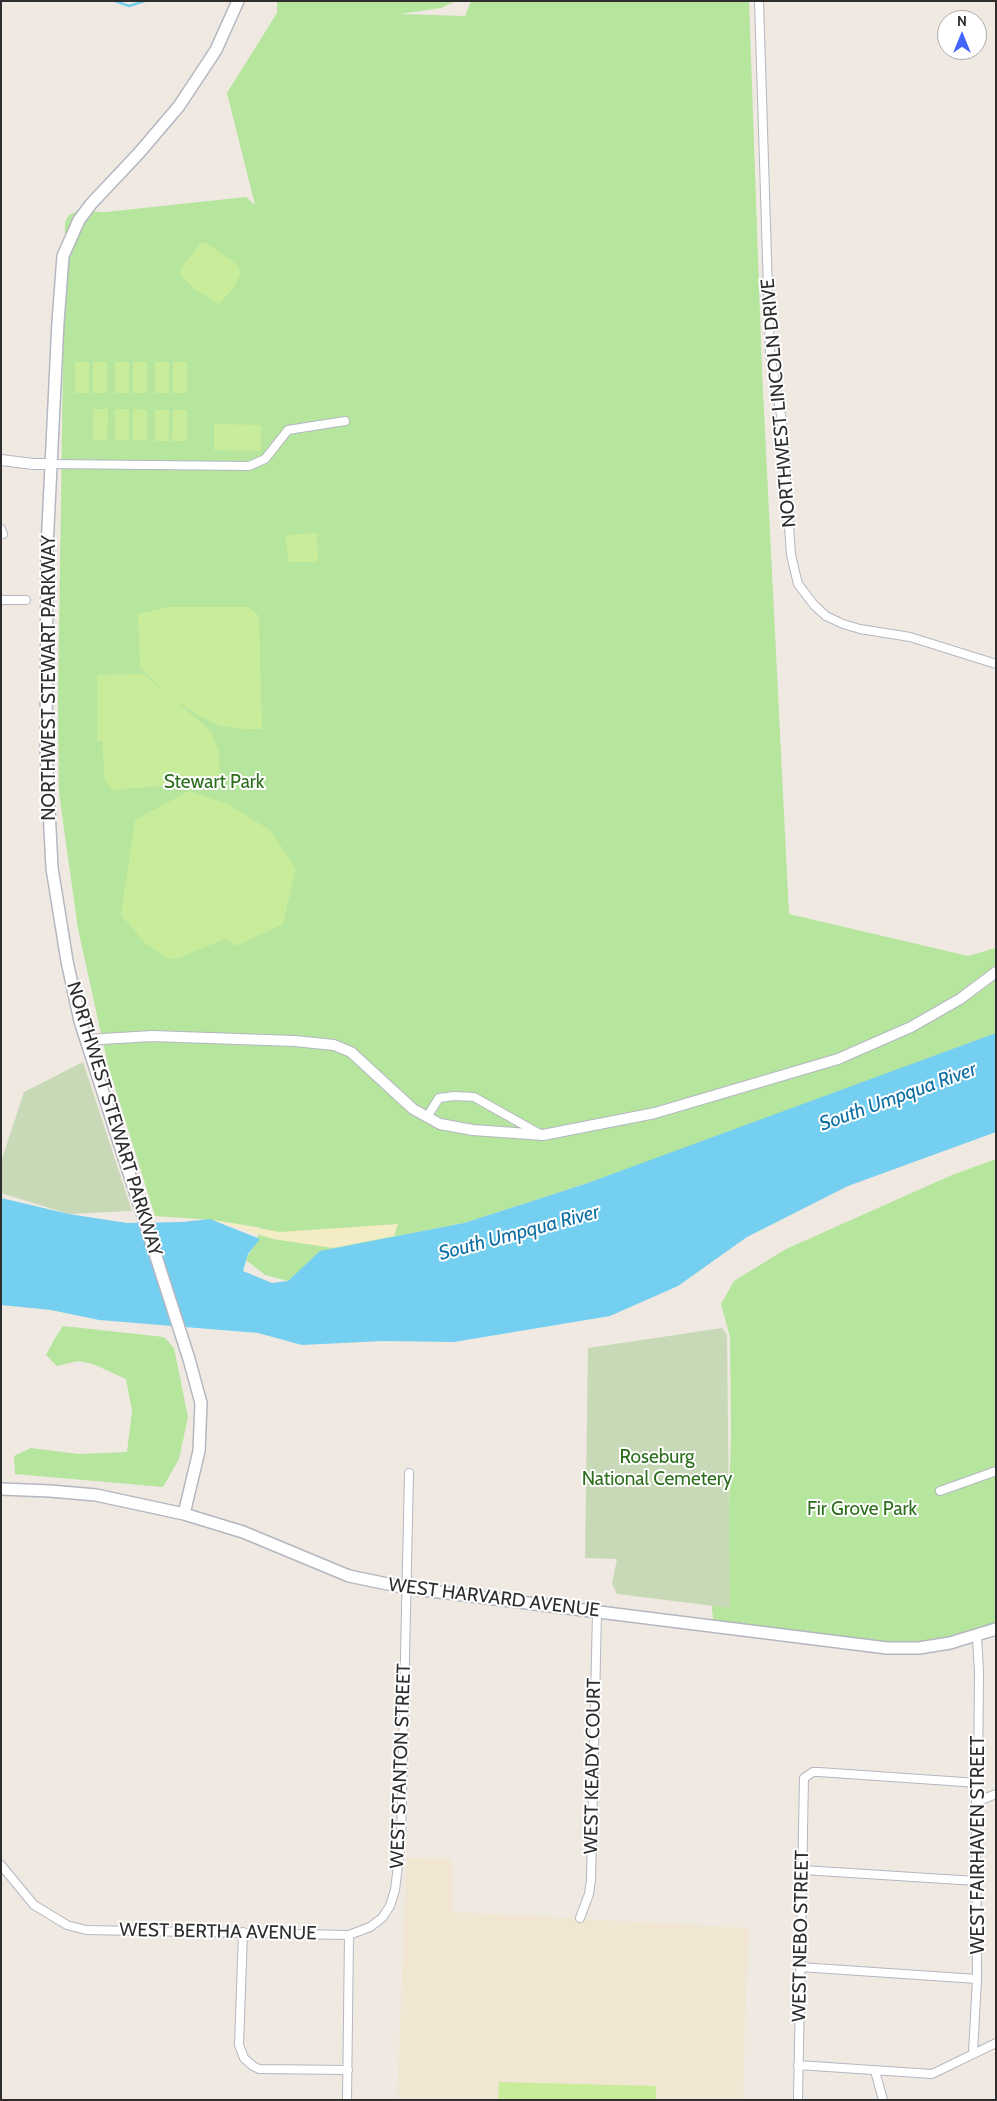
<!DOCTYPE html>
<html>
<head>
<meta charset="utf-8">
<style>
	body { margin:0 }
	#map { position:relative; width:997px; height:2101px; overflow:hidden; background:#efe9e1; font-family:Cabin,sans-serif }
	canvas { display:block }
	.frame { position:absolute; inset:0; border:2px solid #2e2e2e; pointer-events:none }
	.north { position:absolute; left:937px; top:10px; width:50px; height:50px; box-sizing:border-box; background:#fff; border:1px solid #ababab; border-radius:50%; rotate:0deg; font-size:14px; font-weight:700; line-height:20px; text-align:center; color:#2e2e2e }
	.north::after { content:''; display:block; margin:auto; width:18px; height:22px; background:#4264fb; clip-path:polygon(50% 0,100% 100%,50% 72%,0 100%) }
</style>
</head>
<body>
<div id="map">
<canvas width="997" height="2101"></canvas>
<div class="frame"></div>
<div class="north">N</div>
</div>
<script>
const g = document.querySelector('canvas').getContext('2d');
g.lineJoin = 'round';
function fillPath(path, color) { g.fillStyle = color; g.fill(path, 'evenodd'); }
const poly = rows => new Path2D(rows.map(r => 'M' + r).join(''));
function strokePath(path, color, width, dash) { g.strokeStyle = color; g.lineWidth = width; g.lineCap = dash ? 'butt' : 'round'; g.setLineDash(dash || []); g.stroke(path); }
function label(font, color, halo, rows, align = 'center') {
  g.font = font + ' Cabin,sans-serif'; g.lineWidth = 4; g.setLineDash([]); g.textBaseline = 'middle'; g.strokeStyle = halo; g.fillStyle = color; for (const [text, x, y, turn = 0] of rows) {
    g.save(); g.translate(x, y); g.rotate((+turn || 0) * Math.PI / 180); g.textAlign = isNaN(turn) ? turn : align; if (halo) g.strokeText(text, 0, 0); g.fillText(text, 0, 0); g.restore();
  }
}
const education = poly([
	[407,1858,452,1859,452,1912,748,1928,743,2100,397,2100]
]);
const green = poly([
	[277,1,456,1,441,8,400,14,465,16,471,1,749,1,762,371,789,914,968,956,996,948,996,1073,705,1141,585,1184,464,1223,321,1251,288,1281,265,1275,246,1260,262,1228,213,1220,155,1216,108,1065,78,929,59,793,58,702,65,222,69,215,78,211,106,212,246,197,255,205,227,93,277,13],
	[996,1159,996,1628,919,1648,714,1627,712,1609,713,1585,727,1577,731,1431,730,1337,721,1304,734,1281,786,1249,952,1175],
	[63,1326,164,1337,174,1348,188,1417,179,1459,163,1487,15,1474,14,1456,31,1448,79,1454,127,1452,132,1411,126,1379,93,1364,78,1361,57,1366,46,1355,55,1338]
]);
const sand = poly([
	[213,1220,280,1232,398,1224,394,1236,333,1248,273,1239]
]);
const cemetery = poly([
	[83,1062,132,1211,69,1214,1,1193,1,1162,24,1092],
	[722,1328,727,1335,730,1608,617,1594,612,1584,617,1559,585,1558,588,1348]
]);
const pitch = poly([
	[201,243,206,243,237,264,241,273,233,289,219,304,193,288,180,274,183,265],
	[75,362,89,362,89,393,75,393],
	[93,362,107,362,107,393,93,393],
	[115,362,129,362,129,393,115,393],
	[133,362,147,362,147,393,133,393],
	[155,362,169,362,169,393,155,393],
	[173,362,187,362,187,393,173,393],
	[93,409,108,409,107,440,93,440],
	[115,409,129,409,129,440,115,440],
	[133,409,147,410,147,440,133,440],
	[155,410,169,410,169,441,155,441],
	[173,410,187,410,187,441,172,441],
	[214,424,261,425,261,451,214,450],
	[317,533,318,562,289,562,285,535],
	[168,607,248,607,259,616,262,729,241,729,221,726,201,717,173,699,211,731,219,751,220,784,201,783,112,790,105,781,102,741,97,741,97,675,143,674,168,695,140,668,138,614],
	[189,791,228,804,271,831,296,869,283,924,237,946,225,939,176,959,167,958,145,943,121,915,135,820],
	[499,2082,656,2086,656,2100,498,2100]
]);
const water = poly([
	[996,1033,996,1132,848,1186,747,1237,678,1286,610,1316,454,1342,382,1341,302,1345,258,1333,99,1320,51,1310,1,1305,1,1198,69,1214,127,1223,182,1222,210,1219,260,1239,248,1254,243,1271,272,1283,288,1281,320,1251,464,1223,585,1184]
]);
const stream = poly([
	[115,1,129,6,145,1]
]);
const minor = poly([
	[759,1,770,354,782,421,791,555,798,584,814,605,826,616,843,624,860,629,910,637,996,664],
	[50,464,249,466,265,459,288,430,345,421],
	[1,529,3,534],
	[1,600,26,600],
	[427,1117,439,1098,454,1096,474,1097,540,1134],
	[940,1491,996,1471],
	[976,1802,996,1794],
	[1,1865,34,1905,67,1925,86,1930,349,1935,370,1927,382,1918,390,1906,395,1890,401,1841,409,1473],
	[803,1870,976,1881],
	[580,1918,589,1894,591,1880,597,1612],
	[243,1932,239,2045,244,2058,253,2066,259,2069,348,2070],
	[800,1967,977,1979],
	[973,2053,977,1979,976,1802,978,1783,979,1672,977,1636],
	[798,2065,932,2074,996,2043],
	[875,2071,883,2100],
	[347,2100,349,1935],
	[798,2100,804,1778,813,1772,819,1772,978,1783]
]);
const tertiary = poly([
	[1,460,33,464,50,464],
	[86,1040,152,1036,295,1041,334,1045,351,1052,413,1109,440,1124,473,1130,543,1135,655,1113,838,1059,911,1027,960,999,996,972]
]);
const secondary = poly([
	[1,1489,50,1491,96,1495,184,1514,243,1532,349,1576,407,1588,887,1648,919,1648,950,1643,996,1629],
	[184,1514,199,1451,201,1403,189,1359,80,1021,67,961,52,868,46,750,47,548,58,322,63,256,79,220,91,204,139,153,179,106,216,50,238,1]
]);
const streetNames = [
	["NORTHWEST LINCOLN DRIVE",779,403,-95],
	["NORTHWEST STEWART PARKWAY",49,678,-90],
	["NORTHWEST STEWART PARKWAY",114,1119,73],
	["WEST HARVARD AVENUE",494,1598,7],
	["WEST STANTON STREET",401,1766,-88],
	["WEST KEADY COURT",593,1766,-89],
	["WEST FAIRHAVEN STREET",978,1845,-90],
	["WEST BERTHA AVENUE",218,1932,1],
	["WEST NEBO STREET",801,1936,-89]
];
const parkNames = [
	["Stewart Park",214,782],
	["Roseburg",657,1457],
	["National Cemetery",657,1479],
	["Fir Grove Park",862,1509]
];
const waterNames = [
	["South Umpqua River",898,1097,-20],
	["South Umpqua River",519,1233,-15]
];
fillPath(education, '#f0e6d1');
fillPath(green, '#b6e59e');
fillPath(sand, '#f3ecc5');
fillPath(cemetery, '#c8d9b8');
fillPath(pitch, '#c9ec9a');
fillPath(water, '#75cff0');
strokePath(stream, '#75cff0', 2.5);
strokePath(minor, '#b4b7c1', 10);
strokePath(tertiary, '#b4b7c1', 12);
strokePath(secondary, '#b4b7c1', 14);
strokePath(minor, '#fff', 8);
strokePath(tertiary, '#fff', 10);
strokePath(secondary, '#fff', 11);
label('19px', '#2e2e2e', '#fff', streetNames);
label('19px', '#2c6e1b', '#fff', parkNames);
label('italic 20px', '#0d6fa3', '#fff', waterNames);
</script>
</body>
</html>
